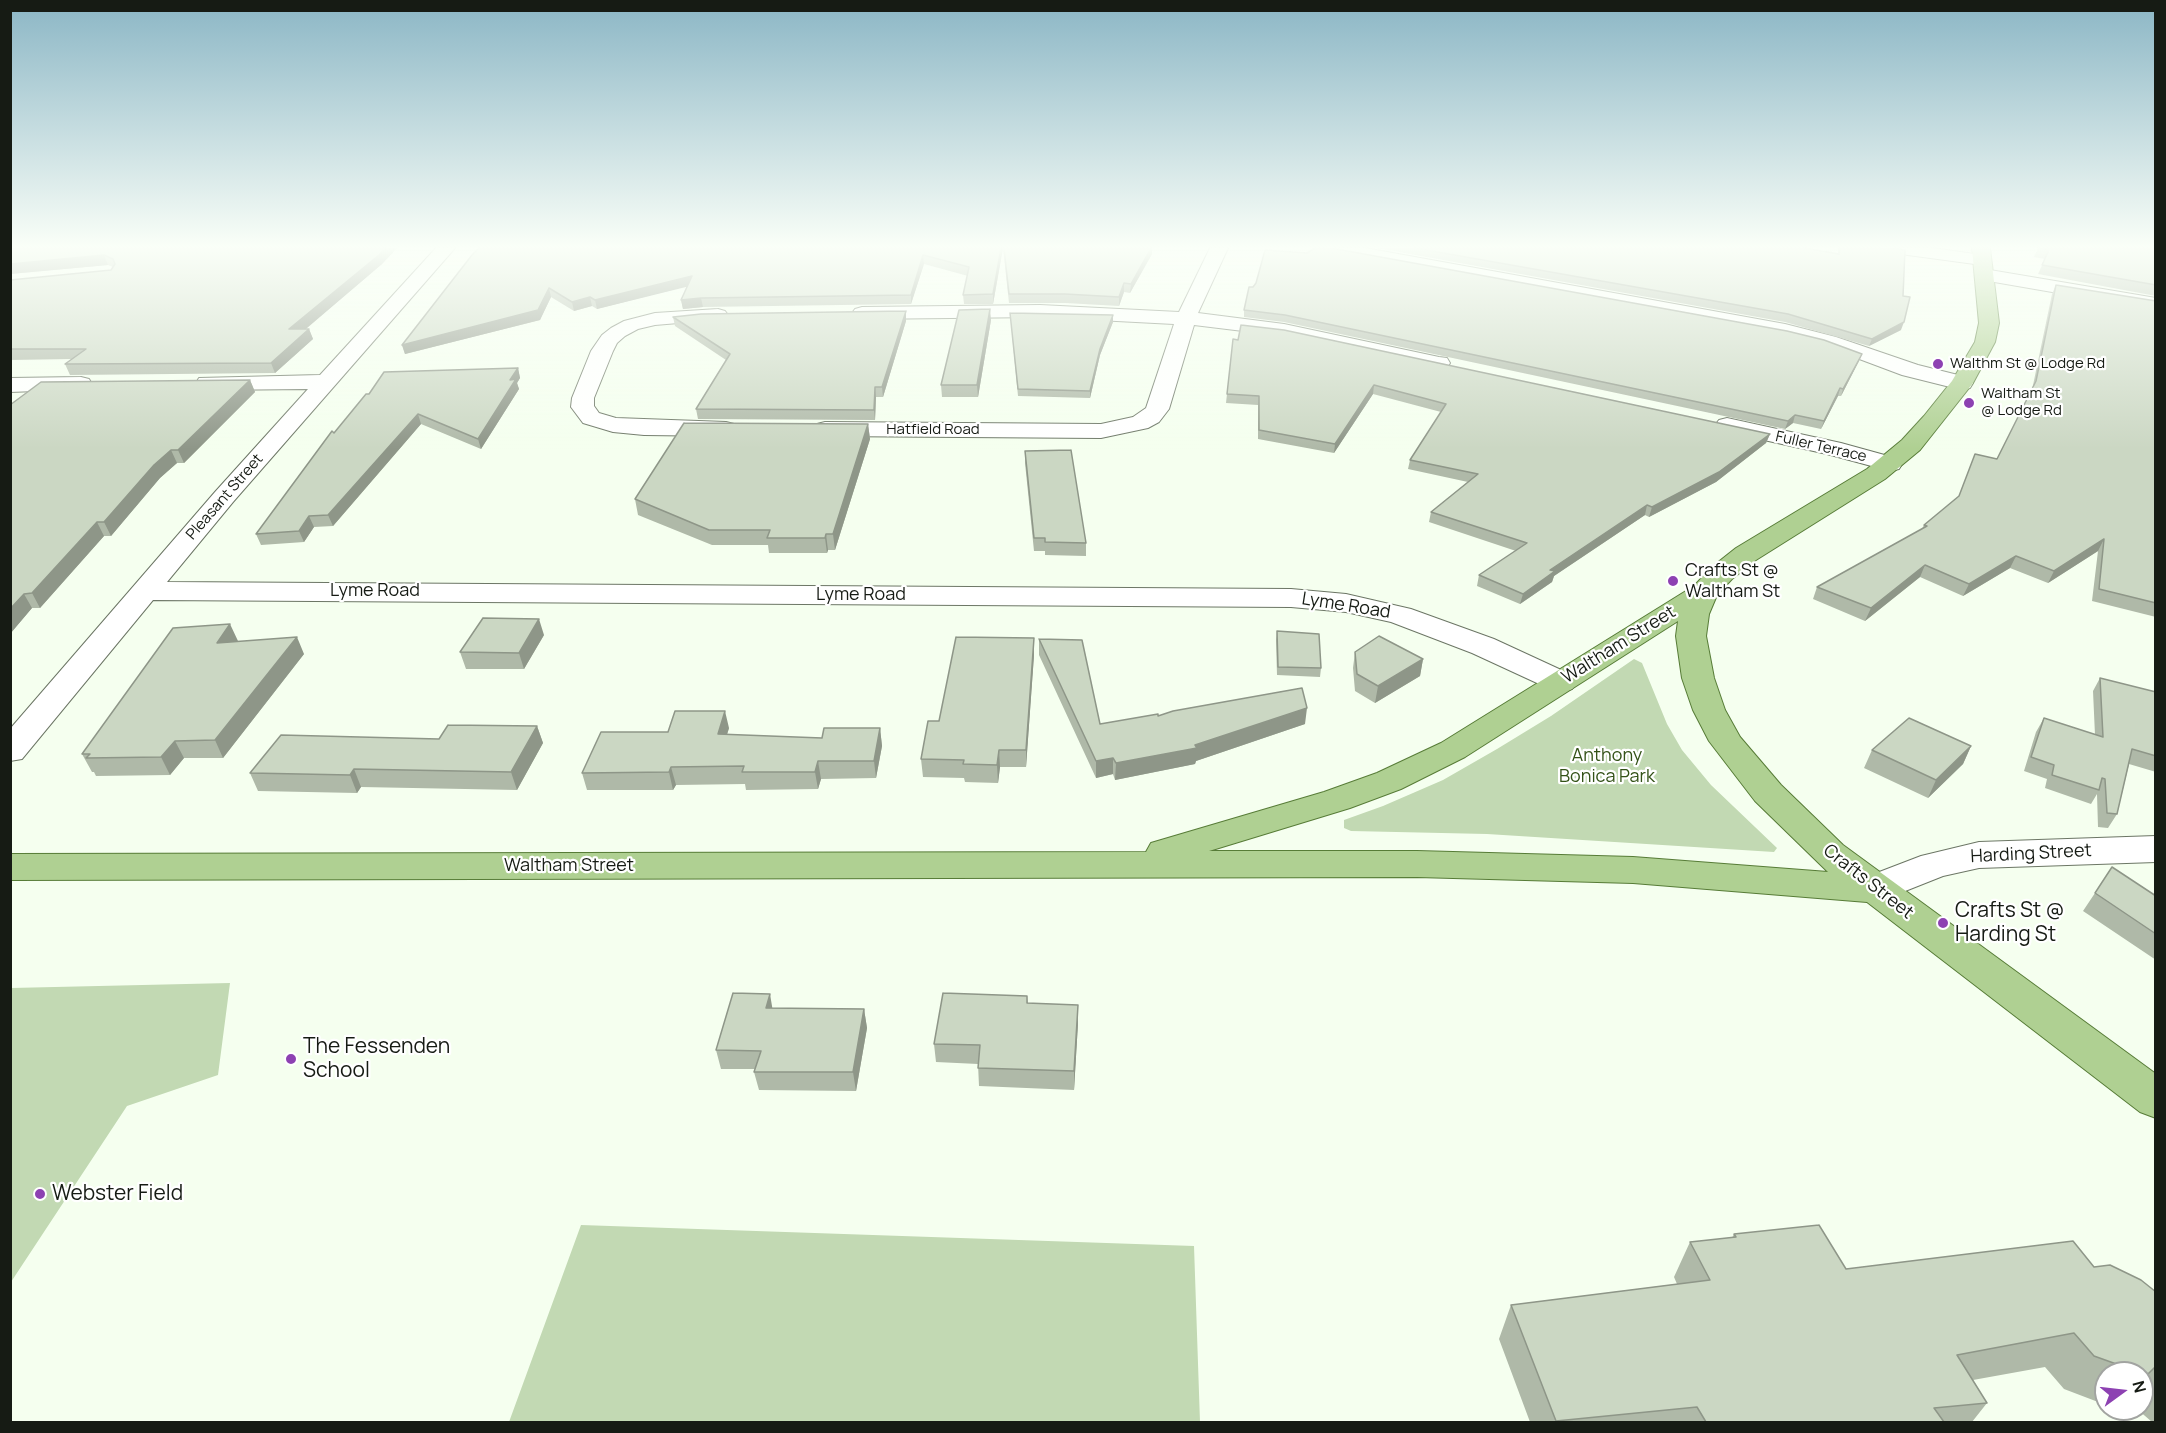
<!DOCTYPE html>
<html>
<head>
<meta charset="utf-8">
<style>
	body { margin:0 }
	#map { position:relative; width:2166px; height:1433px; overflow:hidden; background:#f5ffef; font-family:Manrope,sans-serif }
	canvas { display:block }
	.frame { position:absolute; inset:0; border:12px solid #161b14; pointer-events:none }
	.north { position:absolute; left:2094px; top:1361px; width:60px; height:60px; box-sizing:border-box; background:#fff; border:2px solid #a2a4a1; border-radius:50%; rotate:75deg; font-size:16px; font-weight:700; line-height:24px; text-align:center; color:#161b14 }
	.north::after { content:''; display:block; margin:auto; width:21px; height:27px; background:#8d41b2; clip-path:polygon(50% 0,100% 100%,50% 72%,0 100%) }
</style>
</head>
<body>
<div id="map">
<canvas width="2166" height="1433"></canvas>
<div class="frame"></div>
<div class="north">N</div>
</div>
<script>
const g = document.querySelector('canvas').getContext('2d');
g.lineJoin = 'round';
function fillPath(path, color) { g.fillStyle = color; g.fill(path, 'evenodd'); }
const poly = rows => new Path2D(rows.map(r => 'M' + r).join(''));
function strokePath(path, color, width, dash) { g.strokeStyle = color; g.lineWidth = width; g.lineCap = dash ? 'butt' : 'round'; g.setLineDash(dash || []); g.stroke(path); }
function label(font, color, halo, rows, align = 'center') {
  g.font = font + ' Manrope,sans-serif'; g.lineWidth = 4.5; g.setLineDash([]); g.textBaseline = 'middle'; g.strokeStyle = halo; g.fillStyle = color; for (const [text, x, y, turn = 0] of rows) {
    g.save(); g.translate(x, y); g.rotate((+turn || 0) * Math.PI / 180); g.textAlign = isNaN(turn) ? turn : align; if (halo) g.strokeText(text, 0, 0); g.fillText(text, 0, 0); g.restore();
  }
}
const green = poly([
	[1634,659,1642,663,1667,724,1682,750,1711,785,1777,848,1774,852,1487,834,1351,831,1344,828,1344,820,1383,806,1443,780,1497,749,1551,716],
	[230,983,218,1075,127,1106,11,1282,11,988],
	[581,1225,1194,1246,1200,1422,509,1422]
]);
const minor = poly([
	[436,248,455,248,233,502,167,582,1291,589,1346,594,1411,609,1494,639,1572,675,1577,682,1572,689,1561,692,1550,689,1472,653,1391,622,1346,612,1291,607,153,600,22,759,10,761,10,729,215,492,308,389,207,390,199,388,196,383,199,378,320,375,436,248],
	[1210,248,1228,248,1198,313,1284,324,1439,357,1447,358,1450,363,1447,368,1439,369,1284,336,1194,325,1169,409,1159,422,1148,428,1101,438,825,436,817,434,813,429,817,424,825,422,1101,424,1133,417,1146,408,1174,324,1040,317,862,319,855,317,852,313,855,309,862,307,1040,305,1179,312,1210,248],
	[1327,248,1365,248,1785,324,1836,337,1918,365,1970,378,1973,383,1970,388,1962,390,1902,375,1822,345,1785,336,1336,253,1330,252,1327,248],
	[1884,248,1932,248,1982,255,1988,256,1991,260,1988,264,1982,265,1893,253,1887,252,1884,248],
	[1984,269,2156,298,2156,310,1977,279,1975,275,1977,271,1984,269],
	[718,309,725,311,728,315,725,319,655,325,638,329,625,336,617,343,613,351,594,398,594,406,599,413,616,418,726,422,734,424,738,429,734,434,726,436,644,435,613,432,583,423,571,407,572,398,591,351,602,335,611,328,624,321,655,313,718,309],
	[81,377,89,379,92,384,89,389,10,392,10,378,81,377],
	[1727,418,1841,443,1899,459,1902,464,1899,469,1890,471,1827,454,1719,430,1715,425,1719,420,1727,418],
	[2156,836,2156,862,1979,868,1943,876,1875,903,1861,899,1856,889,1861,879,1921,856,1979,842,2156,836]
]);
const major = poly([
	[1972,248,1990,248,1999,323,1995,342,1973,383,1920,450,1885,479,1756,560,1732,579,1717,595,1709,614,1706,636,1714,678,1725,710,1740,737,1781,785,1843,845,2156,1074,2156,1118,2140,1112,1867,902,1633,883,1417,877,10,880,10,854,1146,852,1151,843,1324,792,1377,773,1441,743,1694,586,1712,567,1736,548,1867,469,1902,440,1924,416,1952,381,1975,342,1979,323,1972,248],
	[1678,621,1676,636,1682,678,1693,710,1709,741,1755,801,1828,872,1633,857,1417,851,1209,851,1350,808,1401,789,1465,757,1678,621]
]);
const wall = poly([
	[10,248,397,248,382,264,305,329,309,329,313,339,275,373,70,375,65,364,72,359,10,360,10,280,111,270,113,267,108,265,10,274],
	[479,248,1003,248,993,304,964,304,963,295,968,276,924,264,911,304,703,307,683,309,681,300,687,286,597,309,592,306,574,311,551,297,540,320,405,354,402,345],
	[1003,248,1152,248,1152,254,1130,293,1124,292,1119,306,1065,303,1009,303],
	[1377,248,1804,248,1838,254,1838,248,1892,248,1901,330,1869,346,1785,322],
	[2038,248,2156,248,2156,296,2038,274,2045,259,2034,257],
	[2056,285,2156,301,2156,617,2092,601,2098,551,2048,583,2010,568,1963,596,1920,577,1865,621,1813,599,1817,587,1922,529,1924,525,1959,497,1975,454,1997,459,2032,390,2052,294],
	[1244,310,1862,354,1859,361,1841,396,1838,396,1821,429,1793,423,1785,429,1284,322,1244,317],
	[906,311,906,321,883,397,876,397,875,420,698,419,696,409,726,360,675,326,673,317],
	[1010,313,1113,315,1113,322,1100,355,1090,398,1018,396],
	[991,320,978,397,942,397,941,385],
	[1233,339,1770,434,1766,443,1716,482,1649,517,1645,515,1554,576,1552,582,1520,604,1477,586,1479,575,1516,551,1429,522,1431,512,1468,482,1408,469,1410,460,1441,412,1373,394,1334,453,1258,439,1258,405,1226,403],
	[518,368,520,378,517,383,519,389,481,449,421,424,333,526,314,527,304,542,261,545,256,534,334,433],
	[250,380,255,392,184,463,177,463,160,478,111,536,104,536,40,608,32,608,10,634,10,405],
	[868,424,870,439,835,550,828,550,827,553,769,553,768,545,712,545,638,515,635,499],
	[1025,451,1086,543,1086,556,1045,555,1045,551,1034,551,1025,463],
	[1277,631,1321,668,1320,677,1277,675,1276,640],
	[544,635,524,669,466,669,460,652],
	[1039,639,1100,724,1158,716,1305,724,1196,761,1195,764,1115,780,1113,774,1096,778,1039,655],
	[238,641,237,642,304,654,223,758,184,758,170,775,96,776,94,772,92,772,82,754],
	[1355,652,1423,659,1420,676,1375,703,1355,691,1353,668],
	[1034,655,1026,767,1000,767,998,783,965,782,964,778,923,777,921,759,939,721],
	[2100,678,2156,692,2156,772,2129,764,2117,814,2108,828,2098,827,2097,794,2091,804,2045,788,2047,779,2024,771,2036,732,2044,718,2095,735,2093,691],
	[537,726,543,743,517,790,361,787,357,793,258,791,250,773,439,739],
	[729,728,727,735,822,738,880,728,882,746,876,778,821,779,818,789,746,790,745,784,676,785,673,790,587,790,582,773,668,732],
	[1971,746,1963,764,1928,798,1864,768,1872,750],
	[2095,893,2156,896,2156,960,2083,911],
	[1027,996,1028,1003,1078,1023,1074,1090,979,1086,978,1064,936,1062,934,1044],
	[773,1008,864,1009,867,1028,856,1091,759,1090,754,1072,755,1069,721,1069,716,1050],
	[1734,1234,1846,1269,2094,1267,2156,1292,2156,1422,2152,1422,2137,1409,2142,1409,2142,1373,2106,1373,2106,1405,2064,1389,2045,1367,1973,1380,1987,1403,1972,1422,1530,1422,1499,1339,1511,1305,1677,1284,1674,1277,1690,1242,1732,1238]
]);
const shadedWall = poly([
	[385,248,397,248,382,264,293,340,289,329],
	[1001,248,1003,248,993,304,993,294],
	[1151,248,1152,248,1152,254,1130,293,1131,284],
	[104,255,108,265,10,274,10,264],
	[923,255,924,264,911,304,911,295],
	[692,276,694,285,597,309,595,300],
	[1124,283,1124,292,1119,306,1119,297],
	[549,288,551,297,540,320,405,354,402,345],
	[590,297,592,306,574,311,572,302],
	[701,298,703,307,683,309,681,300],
	[990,309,991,320,978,397,977,385],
	[906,311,906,321,883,397,882,387],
	[1113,315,1113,322,1100,355,1090,398,1090,391,1100,349],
	[1904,322,1901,330,1869,346,1872,339],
	[309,329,313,339,275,373,271,363],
	[1862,354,1859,361,1841,396,1843,389],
	[518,368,520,378,517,383,519,389,481,449,478,439,510,380],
	[250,380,255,392,184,463,178,450],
	[1374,385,1373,394,1334,453,1335,444],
	[875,387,876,397,875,420,874,410],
	[1840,388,1838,396,1821,429,1824,421],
	[418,414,421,424,333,526,328,515],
	[1795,415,1793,423,1785,429,1788,421],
	[868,424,870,439,835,550,833,534],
	[1770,434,1766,443,1716,482,1649,517,1652,507],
	[171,450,177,463,160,478,111,536,104,522,154,465],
	[1647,505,1645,515,1554,576,1552,582,1520,604,1523,594,1550,570],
	[309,516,314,527,304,542,299,531],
	[97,522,104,536,40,608,32,593],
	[826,534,828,550,827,553,825,538],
	[2104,539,2098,551,2048,583,2054,571],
	[2016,556,2010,568,1963,596,1969,584],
	[1925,565,1920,577,1865,621,1871,608],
	[24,594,32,608,10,634,10,609],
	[539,619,544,635,524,669,519,653],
	[230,624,238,641,225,660,217,643],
	[297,637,304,654,223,758,215,740],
	[1034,638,1034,655,1026,767,1026,750],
	[1423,659,1420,676,1375,703,1378,686],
	[1307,708,1305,724,1196,761,1195,764,1115,780,1116,763,1195,745],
	[725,711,729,728,721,752,718,734],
	[537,726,543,743,517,790,511,772],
	[880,728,882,746,876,778,874,761],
	[175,741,184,758,170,775,161,757],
	[1971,746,1963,764,1928,798,1936,780],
	[999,750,1000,767,998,783,997,765],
	[1113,758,1113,774,1096,778,1096,761],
	[818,761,821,779,818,789,815,772],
	[671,767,676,785,673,790,669,772],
	[354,769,361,787,357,793,350,775],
	[770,994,773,1012,766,1008],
	[1078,1005,1078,1023,1074,1090,1074,1071],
	[864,1009,867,1028,856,1091,853,1072]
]);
const building = poly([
	[10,248,385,248,379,255,289,329,309,329,271,363,65,364,86,349,10,349,10,280,111,270,115,264,113,259,104,255,10,264,10,248],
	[479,248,1001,248,993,294,963,295,969,267,923,255,911,295,701,298,681,300,692,276,595,300,590,297,572,302,549,288,538,310,402,345,472,255,479,248],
	[1004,248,1151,248,1131,284,1124,283,1119,297,1065,294,1009,294,1004,248],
	[1315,248,1331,248,1787,331,1824,340,1862,354,1843,389,1840,388,1824,421,1795,415,1788,421,1285,315,1244,310,1249,287,1253,287,1256,283,1265,250,1307,253,1315,248],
	[1415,248,1804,248,1839,254,1840,248,1892,248,1905,250,1903,296,1910,297,1904,322,1872,339,1788,314,1415,248],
	[2038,248,2156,248,2156,285,2042,265,2049,250,2038,248],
	[2056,285,2156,301,2156,603,2099,589,2104,539,2054,571,2016,556,1969,584,1925,565,1871,608,1817,587,1927,526,1924,525,1959,496,1975,454,1997,459,2036,381,2056,285],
	[990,309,977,385,941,385,959,310,990,309],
	[906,311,882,387,875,387,874,410,696,409,730,354,673,317,701,314,906,311],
	[1010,313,1113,315,1100,349,1090,391,1018,389,1010,313],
	[1241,325,1284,330,1770,434,1719,472,1652,507,1647,505,1550,570,1555,571,1523,594,1479,575,1527,543,1431,512,1478,474,1410,460,1446,404,1374,385,1335,444,1259,430,1259,396,1227,394,1233,339,1238,340,1241,325],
	[518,368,510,380,516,379,478,439,418,414,328,515,309,516,299,531,256,534,332,431,334,433,366,394,369,394,384,372,518,368],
	[250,380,178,450,171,450,154,465,104,522,97,522,32,593,24,594,10,609,10,405,41,382,250,380],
	[684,423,868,424,833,534,826,534,825,538,767,538,770,530,709,530,635,499,684,423],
	[1071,450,1086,543,1045,542,1045,538,1034,538,1025,451,1071,450],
	[483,618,539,619,519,653,460,652,483,618],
	[230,624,217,643,297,637,215,740,175,741,161,757,86,758,90,754,82,754,173,628,230,624],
	[1277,631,1319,634,1321,668,1278,667,1277,631],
	[1379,636,1423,659,1378,686,1357,674,1355,652,1379,636],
	[956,637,1034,638,1026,750,999,750,997,765,963,764,964,760,921,759,928,721,939,721,956,637],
	[1039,639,1082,640,1100,724,1158,714,1158,716,1173,711,1302,688,1307,708,1195,745,1197,748,1116,763,1113,758,1096,761,1039,639],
	[2100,678,2156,692,2156,756,2132,749,2117,814,2107,813,2105,779,2102,778,2099,790,2052,775,2054,765,2031,757,2044,718,2103,737,2100,678],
	[675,711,725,711,718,734,822,738,824,728,880,728,874,761,818,761,815,772,742,772,744,766,671,767,669,772,582,773,601,732,668,732,675,711],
	[1909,718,1971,746,1936,780,1872,750,1909,718],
	[448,725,537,726,511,772,354,769,350,775,250,773,281,735,439,739,448,725],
	[2112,867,2156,896,2156,934,2095,893,2112,867],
	[733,993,770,994,766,1008,864,1009,853,1072,754,1072,761,1051,716,1050,733,993],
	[943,993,1027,996,1027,1003,1078,1005,1074,1071,978,1068,980,1045,934,1044,943,993],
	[1819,1225,1846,1269,2073,1241,2094,1267,2110,1265,2141,1280,2156,1292,2156,1366,2147,1375,2094,1356,2074,1333,1957,1355,1987,1403,1934,1408,1944,1422,1706,1422,1697,1407,1556,1421,1511,1305,1710,1280,1690,1242,1736,1237,1734,1234,1819,1225]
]);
const markers = [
	[1938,364,6,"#8d41b2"],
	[1969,403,6,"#8d41b2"],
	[1673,581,6,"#8d41b2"],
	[1943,923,6,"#8d41b2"],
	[291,1059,6,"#8d41b2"],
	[40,1194,6,"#8d41b2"]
];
const farPoinames = [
	["Walthm St @ Lodge Rd",1950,364],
	["Waltham St",1981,394],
	["@ Lodge Rd",1981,411]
];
const farStreetnames = [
	["Hatfield Road",933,430],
	["Fuller Terrace",1821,447,13],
	["Pleasant Street",225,497,-49]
];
const poiNames = [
	["Crafts St @",1685,571],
	["Waltham St",1685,592]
];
const streetNames = [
	["Lyme Road",375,591],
	["Lyme Road",861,595],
	["Lyme Road",1346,606,9],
	["Waltham Street",1619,645,-32],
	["Harding Street",2031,854,-3],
	["Waltham Street",569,866],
	["Crafts Street",1868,882,38]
];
const parkNames = [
	["Anthony",1607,756],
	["Bonica Park",1607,777]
];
const nearPoinames = [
	["Crafts St @",1955,911],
	["Harding St",1955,935],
	["The Fessenden",303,1047],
	["School",303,1071],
	["Webster Field",52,1194]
];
fillPath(green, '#c2d9b3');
strokePath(minor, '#6c7665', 2);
strokePath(major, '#577c37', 2);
fillPath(minor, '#fff');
fillPath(major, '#afd092');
fillPath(wall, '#afb9a8');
fillPath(shadedWall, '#8e9688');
fillPath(building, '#cbd7c3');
strokePath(building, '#8e9688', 1.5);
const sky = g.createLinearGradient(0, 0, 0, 449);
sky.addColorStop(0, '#8bb6c5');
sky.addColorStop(0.55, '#fafff8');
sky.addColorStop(1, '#fafff800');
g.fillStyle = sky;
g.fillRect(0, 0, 2166, 449);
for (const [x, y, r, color] of markers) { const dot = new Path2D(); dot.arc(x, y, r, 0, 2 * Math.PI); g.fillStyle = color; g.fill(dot); strokePath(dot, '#fff', 2); }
label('15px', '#161b14', '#fff', farPoinames, 'left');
label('15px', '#161b14', '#fff', farStreetnames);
label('18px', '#161b14', '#fff', poiNames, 'left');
label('18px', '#161b14', '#fff', streetNames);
label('18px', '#335217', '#fff', parkNames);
label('21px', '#161b14', '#fff', nearPoinames, 'left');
</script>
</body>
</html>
